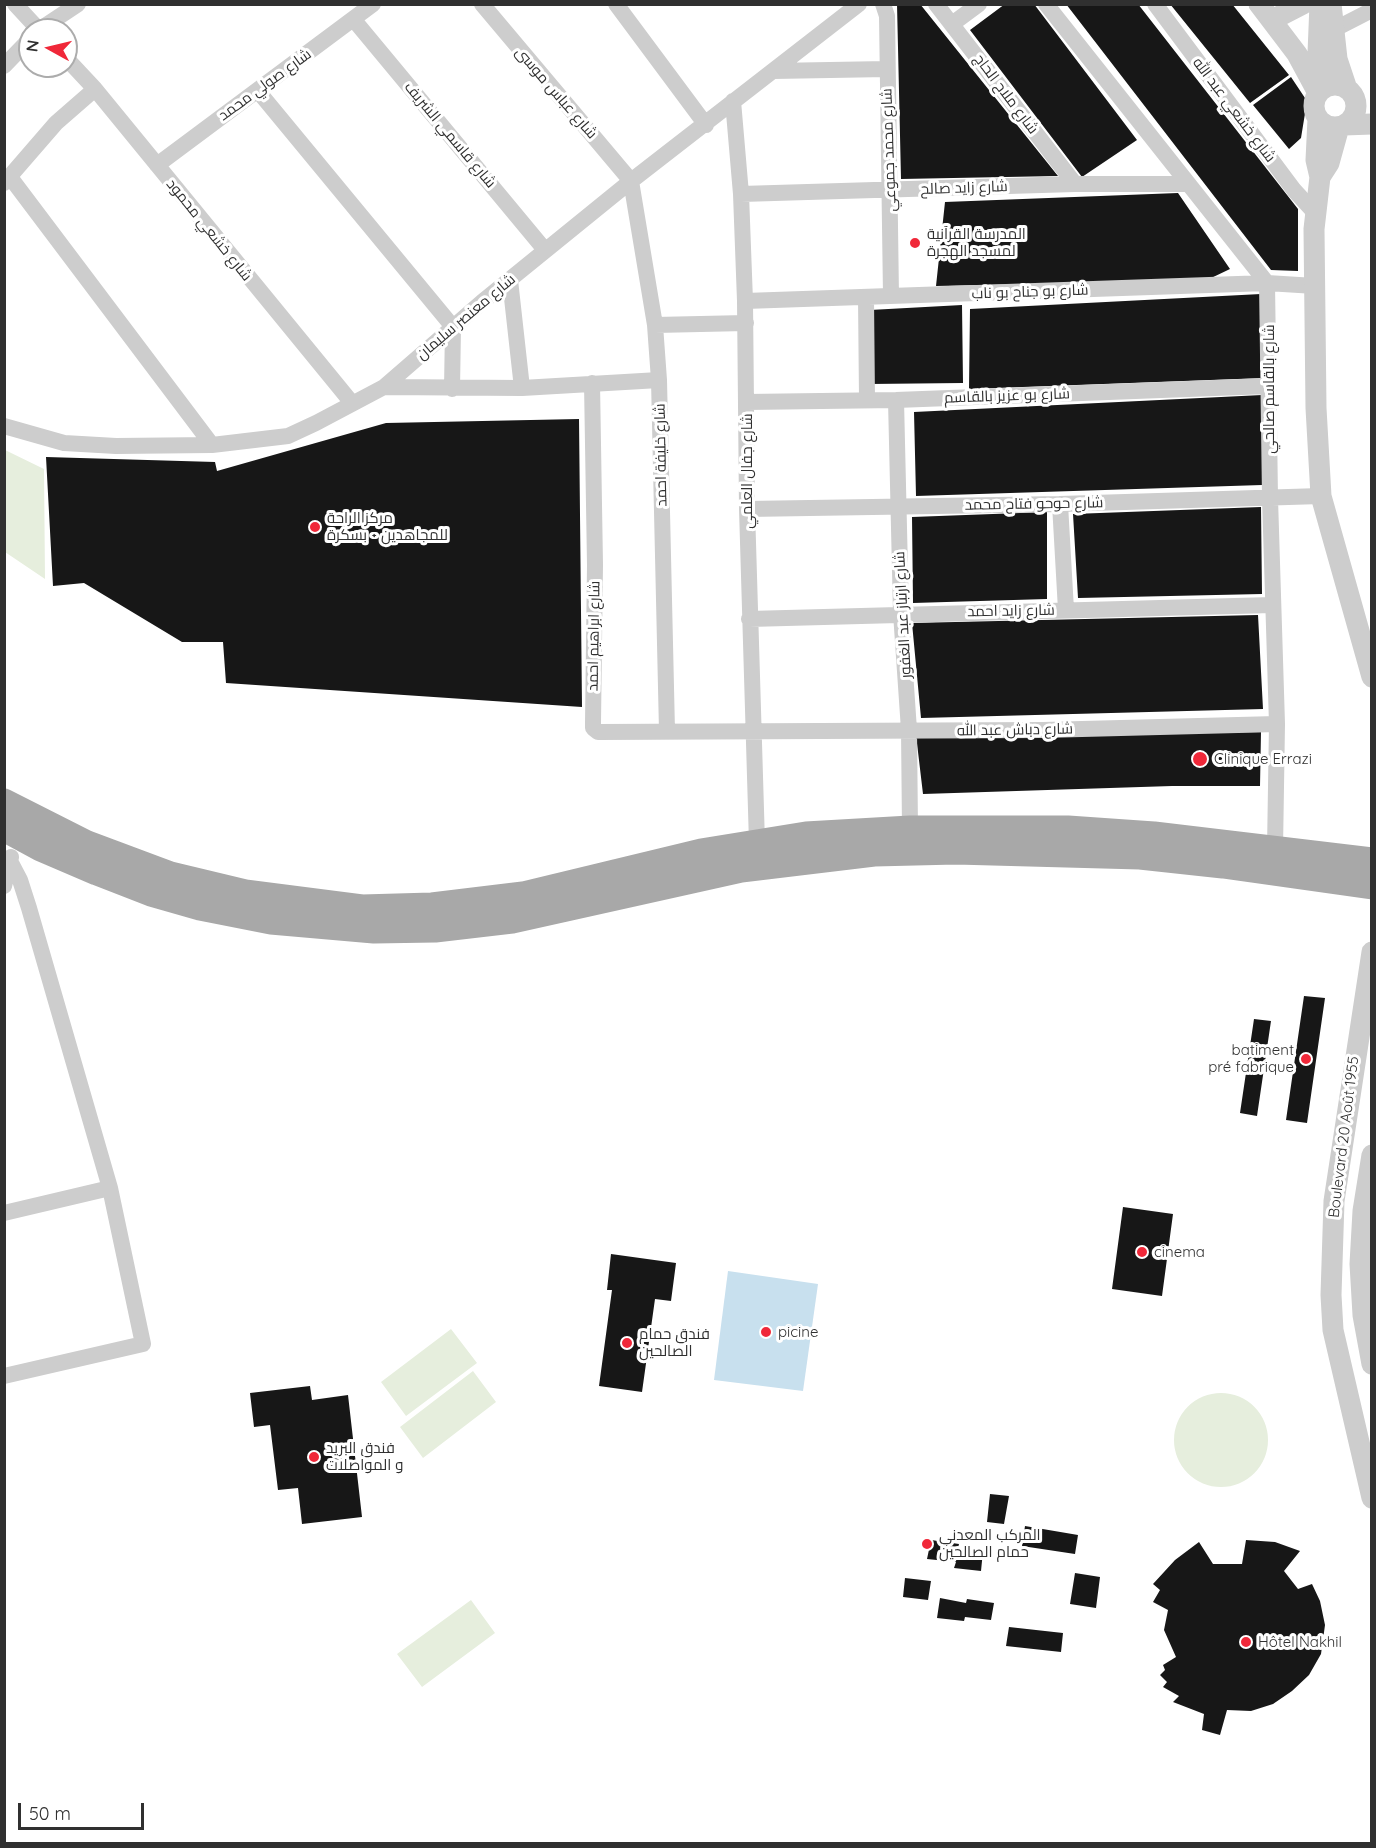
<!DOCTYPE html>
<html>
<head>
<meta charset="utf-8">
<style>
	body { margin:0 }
	#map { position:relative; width:1376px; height:1848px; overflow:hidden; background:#fff; font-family:Quicksand,sans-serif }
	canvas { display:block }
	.frame { position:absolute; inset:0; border:6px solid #303030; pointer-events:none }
	.north { position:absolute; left:18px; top:18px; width:60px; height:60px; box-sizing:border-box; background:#fff; border:2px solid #acacac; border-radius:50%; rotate:278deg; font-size:16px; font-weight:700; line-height:24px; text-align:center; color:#303030 }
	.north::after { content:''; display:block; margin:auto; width:21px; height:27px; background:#f02839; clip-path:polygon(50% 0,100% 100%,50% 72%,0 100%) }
	.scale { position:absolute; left:18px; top:1803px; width:126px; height:27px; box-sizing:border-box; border:3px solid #303030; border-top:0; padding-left:8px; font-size:18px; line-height:21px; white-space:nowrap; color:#303030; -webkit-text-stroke:4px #fff; paint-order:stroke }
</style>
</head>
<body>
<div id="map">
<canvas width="1376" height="1848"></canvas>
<div class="frame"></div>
<div class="north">N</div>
<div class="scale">50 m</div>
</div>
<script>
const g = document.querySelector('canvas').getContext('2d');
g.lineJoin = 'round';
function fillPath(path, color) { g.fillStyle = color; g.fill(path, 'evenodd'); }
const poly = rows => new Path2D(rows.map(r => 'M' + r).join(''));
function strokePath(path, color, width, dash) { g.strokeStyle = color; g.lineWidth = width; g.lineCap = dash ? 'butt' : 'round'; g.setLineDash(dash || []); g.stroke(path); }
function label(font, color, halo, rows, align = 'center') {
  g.font = font + ' Quicksand,Cairo,sans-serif'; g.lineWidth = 6; g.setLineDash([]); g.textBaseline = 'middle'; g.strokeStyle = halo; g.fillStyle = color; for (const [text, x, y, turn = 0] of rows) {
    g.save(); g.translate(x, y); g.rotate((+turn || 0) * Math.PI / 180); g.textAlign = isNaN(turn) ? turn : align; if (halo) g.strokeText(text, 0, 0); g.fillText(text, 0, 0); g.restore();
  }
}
const green = poly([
	[5,450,44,469,45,579,5,552],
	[451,1329,477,1363,406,1416,381,1382],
	[473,1371,496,1402,423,1458,400,1427],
	'1174 1440a47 47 0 1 1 94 0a47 47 0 1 1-94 0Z',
	[471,1600,495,1633,422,1687,397,1654]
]);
const water = poly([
	[728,1271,818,1284,803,1391,714,1380]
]);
const building = poly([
	[897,4,920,4,1058,176,901,179],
	[1005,4,1034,4,1137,140,1082,177,970,30],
	[1066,4,1138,4,1298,209,1298,271,1271,270],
	[1170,4,1232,4,1289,75,1250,103],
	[1291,77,1307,101,1301,138,1289,149,1253,105],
	[1178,193,1230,269,1207,280,936,286,945,202],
	[1261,294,1264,378,969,389,970,309],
	[962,305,963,383,869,384,870,310],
	[1262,395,1262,485,916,496,914,412],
	[579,419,582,707,226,683,223,642,182,642,84,583,53,586,46,457,215,462,217,471,386,423],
	[1261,507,1262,594,1078,598,1073,514],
	[1047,512,1047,599,913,603,912,517],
	[1258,615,1263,709,921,718,912,623],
	[1261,732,1260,786,1172,786,923,794,916,735],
	[1304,996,1325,998,1307,1123,1286,1120],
	[1254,1019,1271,1021,1257,1116,1240,1113],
	[1123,1207,1173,1214,1162,1296,1112,1289],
	[611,1254,676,1263,671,1301,655,1299,642,1392,599,1386,612,1290,607,1290],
	[310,1386,312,1400,348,1395,362,1517,302,1524,298,1488,278,1490,270,1425,254,1427,250,1393],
	[990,1494,1009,1496,1004,1524,987,1522],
	[1025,1526,1078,1535,1075,1554,1022,1546],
	[931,1540,959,1544,958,1548,983,1551,981,1571,954,1568,956,1562,927,1559],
	[1246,1540,1275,1542,1300,1551,1284,1571,1298,1589,1312,1584,1320,1601,1325,1625,1321,1654,1309,1675,1292,1691,1273,1704,1251,1711,1227,1710,1220,1735,1202,1730,1204,1714,1173,1702,1179,1696,1163,1687,1167,1682,1160,1675,1165,1670,1163,1665,1176,1657,1164,1630,1168,1610,1153,1602,1160,1590,1153,1584,1175,1560,1199,1542,1213,1564,1242,1564],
	[1075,1573,1100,1577,1096,1608,1070,1604],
	[905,1578,931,1581,928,1600,903,1597],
	[940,1598,966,1603,967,1599,994,1603,991,1620,965,1617,964,1621,937,1618],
	[1009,1627,1063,1633,1061,1652,1006,1646]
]);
const minor = poly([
	[15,4,39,30],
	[482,4,631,181,655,325,659,380,667,731],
	[616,4,706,125],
	[883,4,887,16,891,296],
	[936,4,1075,184],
	[1046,4,1267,283,1270,498,1277,724,1275,849],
	[1155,4,1294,190,1316,214],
	[354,20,545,250],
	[952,24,979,4],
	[1335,29,1372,10],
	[39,30,78,4],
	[66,58,95,89,352,403],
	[4,66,30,39],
	[773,71,887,69],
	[258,91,453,327,452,389],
	[733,101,741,194,745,301,747,509,757,843],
	[157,165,373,4],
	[10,177,212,445],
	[4,183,56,123,95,89],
	[741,194,1075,184,1187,184],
	[510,280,522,388],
	[866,298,867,399],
	[745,301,1267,283,1315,286],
	[655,325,746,323],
	[592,383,595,565,593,723,593,728,598,732,1043,730,1277,724],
	[384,387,522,388,659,380],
	[896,400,901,613,909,730,910,829],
	[746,402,896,400,1268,386],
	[4,426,64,443,116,446,212,445,288,436,316,423,384,387,482,302,631,181,859,4],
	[1060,504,1066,610],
	[747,509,1060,504,1321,496],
	[749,619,1272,605],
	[4,858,10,861,20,880,29,908,110,1188,143,1344,4,1376],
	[4,886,11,857],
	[4,1213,110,1188]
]);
const tertiary = poly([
	[1259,4,1297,54,1318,93],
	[1320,4,1318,53,1323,88],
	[1331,4,1337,59,1347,89],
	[1272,20,1303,4],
	'1314 106a21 21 0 1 1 42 0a21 21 0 1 1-42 0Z',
	[1318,119,1316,160,1320,177,1314,229,1316,408,1321,496,1372,677],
	[1344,125,1372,124],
	[1320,177,1329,163,1339,127],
	[1372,952,1334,1201,1331,1295,1333,1330,1372,1498],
	[1372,1155,1363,1211,1360,1264,1363,1315,1372,1364]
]);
const primary = poly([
	[4,802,87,844,170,875,245,893,362,908,432,906,523,895,701,852,806,835,910,829,1068,829,1154,835,1372,861],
	[4,828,41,848,97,872,151,893,200,907,271,921,374,930,435,929,512,920,741,869,874,853,956,851,1140,856,1223,865,1372,886]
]);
const markers = [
	[915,243,6,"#f02839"],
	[315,527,6,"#f02839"],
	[1200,759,8,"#f02839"],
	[1306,1059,6,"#f02839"],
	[1142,1252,6,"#f02839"],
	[766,1332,6,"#f02839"],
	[627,1343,6,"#f02839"],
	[314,1457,6,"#f02839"],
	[927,1544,6,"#f02839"],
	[1246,1642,6,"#f02839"]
];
const streetNames = [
	["شارع صولي محمد",265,85,-36],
	["شارع عباس موسى",556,93,49],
	["شارع ملاح الحاج",1006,94,53],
	["شارع خشعي عبد الله",1234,110,53],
	["شارع قاسمي الشريف",450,135,50],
	["شارع محمد جموعي",889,150,-92],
	["شارع زايد صالح",964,188,-2],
	["شارع خشعي محمود",209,230,51],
	["شارع بو جناح بو ناب",1030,292,-2],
	["شارع معنصر سليمان",466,317,-40],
	["شارع بالقاسم صالحي",1269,389,-90],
	["شارع بو عزيز بالقاسم",1007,396,-2],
	["شارع خليفة احمد",661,455,-91],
	["شارع جفال العلمي",747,471,-90],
	["شارع حوحو فتاح محمد",1034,504,-1],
	["شارع زايد احمد",1011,611,-1],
	["شارع ارتباز عبد الغفور",903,615,-93],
	["شارع ابراهيم احمد",594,636,-89],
	["شارع دباش عبد الله",1015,730,-1],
	["Boulevard 20 Août 1955",1344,1137,-83]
];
const poiNames = [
	["المدرسة القرآنية",927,234],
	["لمسجد الهجرة",927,251],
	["مركز الراحة",327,518],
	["للمجاهدين - بسكرة",327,535],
	["Clinique Errazi",1214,759],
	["batiment",1294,1050,"right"],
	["pré fabrique",1294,1067,"right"],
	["cinema",1154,1252],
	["picine",778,1332],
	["فندق حمام",639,1334],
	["الصالحين",639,1351],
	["فندق البريد",326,1448],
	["و المواصلات",326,1465],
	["المركب المعدني",939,1535],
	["حمام الصالحين",939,1552],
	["Hôtel Nakhil",1258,1642]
];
fillPath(green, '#e6eedd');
fillPath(water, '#c8e0ee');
fillPath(building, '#171717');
strokePath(minor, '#cdcdcd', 16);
strokePath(tertiary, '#cdcdcd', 21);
strokePath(primary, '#a8a8a8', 27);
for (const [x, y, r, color] of markers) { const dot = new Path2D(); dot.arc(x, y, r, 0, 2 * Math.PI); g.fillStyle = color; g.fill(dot); strokePath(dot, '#fff', 2); }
label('15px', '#303030', '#fff', streetNames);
label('15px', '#303030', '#fff', poiNames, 'left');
</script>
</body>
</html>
